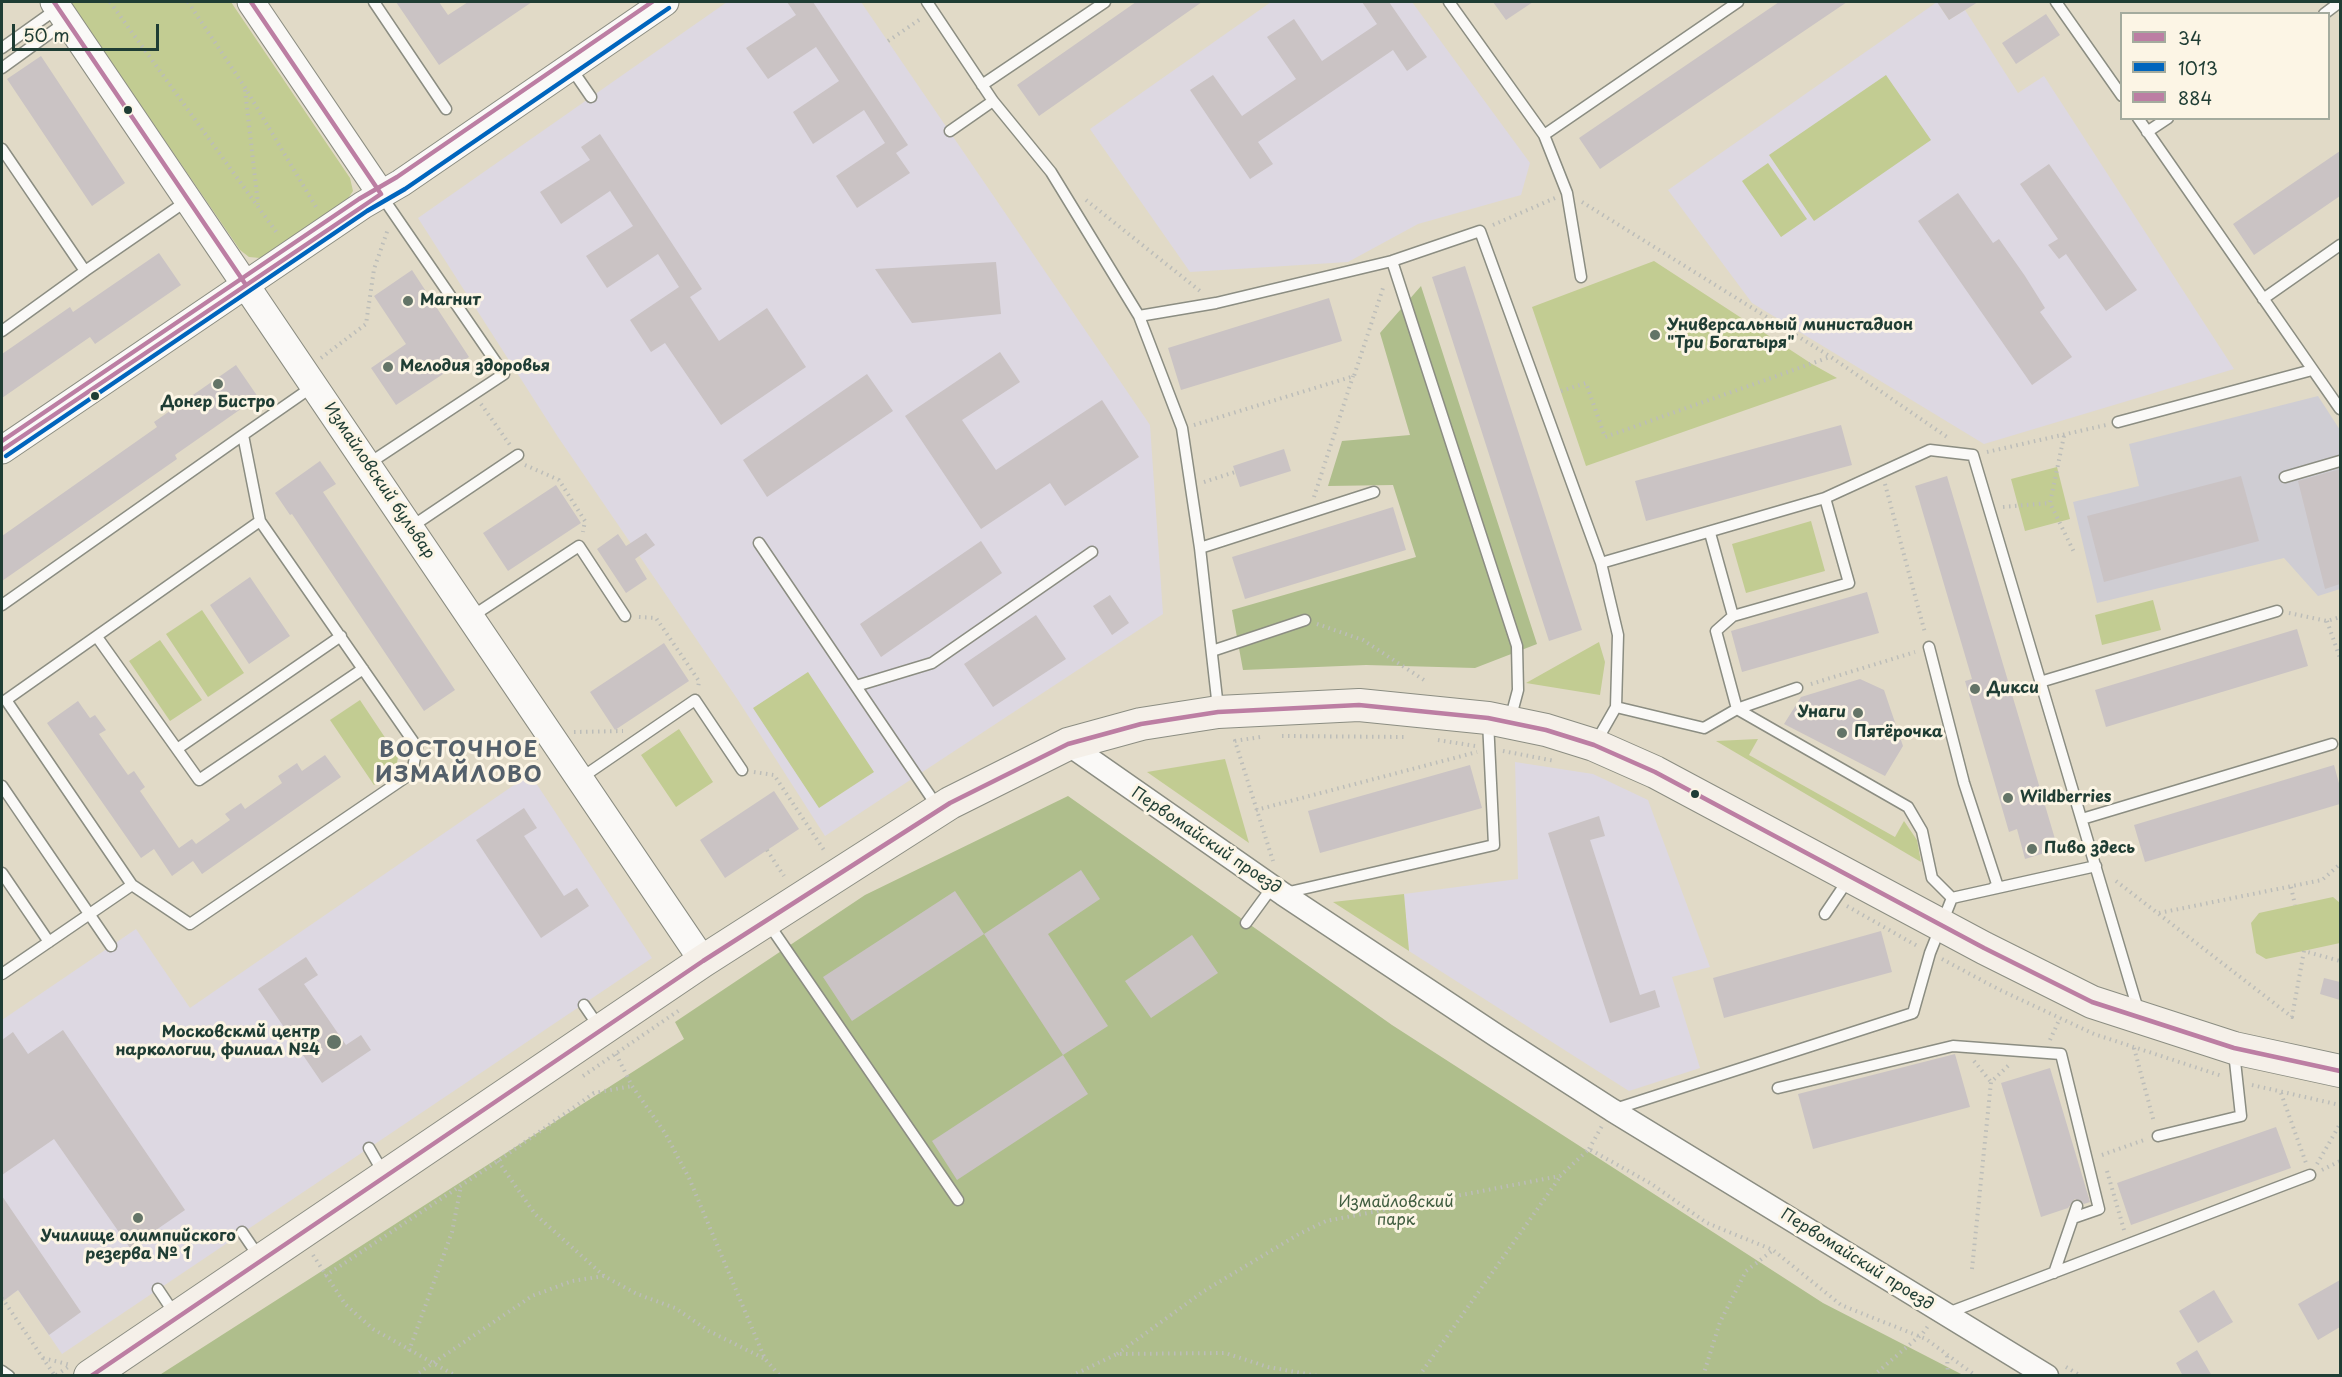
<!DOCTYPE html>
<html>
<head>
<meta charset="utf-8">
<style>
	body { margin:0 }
	#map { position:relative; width:2342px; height:1377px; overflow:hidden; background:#e1dac7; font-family:"Playpen Sans",sans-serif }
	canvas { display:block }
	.frame { position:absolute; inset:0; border:3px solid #1f3d34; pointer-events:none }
	.legend { position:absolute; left:2120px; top:12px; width:210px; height:108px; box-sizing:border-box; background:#fcf5e5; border:2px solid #a4ab9e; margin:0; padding:8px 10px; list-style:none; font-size:18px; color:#1f3d34 }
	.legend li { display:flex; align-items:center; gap:12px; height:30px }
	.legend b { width:30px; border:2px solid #a4ab9e }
	.scale { position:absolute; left:12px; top:24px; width:147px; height:27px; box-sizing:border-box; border:3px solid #1f3d34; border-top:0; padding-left:8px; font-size:18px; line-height:21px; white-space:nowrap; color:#1f3d34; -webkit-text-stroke:4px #fcf5e5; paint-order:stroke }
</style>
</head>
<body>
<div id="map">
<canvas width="2342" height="1377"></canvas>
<div class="frame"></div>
<ul class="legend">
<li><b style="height:8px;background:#bc7ea3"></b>34</li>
<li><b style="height:8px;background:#0065bd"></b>1013</li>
<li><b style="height:8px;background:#bc7ea3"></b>884</li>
</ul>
<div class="scale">50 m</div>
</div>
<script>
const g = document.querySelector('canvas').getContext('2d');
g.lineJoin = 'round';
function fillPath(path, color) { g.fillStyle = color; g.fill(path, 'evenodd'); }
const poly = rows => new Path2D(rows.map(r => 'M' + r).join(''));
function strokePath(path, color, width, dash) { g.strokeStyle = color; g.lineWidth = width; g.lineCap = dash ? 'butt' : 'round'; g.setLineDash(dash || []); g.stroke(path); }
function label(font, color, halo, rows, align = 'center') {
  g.font = font + ' "Playpen Sans",sans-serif'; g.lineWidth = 6; g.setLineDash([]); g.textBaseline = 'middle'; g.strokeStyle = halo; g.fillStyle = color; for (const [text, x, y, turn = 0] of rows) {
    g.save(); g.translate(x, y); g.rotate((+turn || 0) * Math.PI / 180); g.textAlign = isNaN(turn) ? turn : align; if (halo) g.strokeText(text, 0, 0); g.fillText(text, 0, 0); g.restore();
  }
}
const built = poly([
	[727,2,861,2,1150,425,1163,614,825,836,738,700,558,437,418,218],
	[1271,2,1412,2,1530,163,1521,195,1418,224,1348,262,1190,272,1090,129],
	[1937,2,1949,20,1965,10,2018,93,2044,76,2234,369,1984,444,1752,303,1668,190],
	[1515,762,1593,774,1648,800,1710,967,1672,977,1700,1068,1629,1091,1409,951,1404,894,1518,879],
	[530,774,652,958,62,1354,18,1290,6,1298,2,1291,2,1020,136,929,190,1008]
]);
const industrial = poly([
	[2318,396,2340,430,2340,589,2318,596,2284,558,2097,603,2073,502,2139,486,2129,444]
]);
const green = poly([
	[70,2,231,2,350,178,353,191,347,200,260,258,249,257,240,250],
	[1886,75,1931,140,1814,221,1769,155],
	[1768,163,1807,219,1781,237,1742,181],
	[1654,261,1812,364,1837,378,1586,466,1532,307],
	[2057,467,2070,519,2025,531,2011,479],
	[1811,521,1825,571,1746,593,1732,544],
	[2153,600,2161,630,2102,645,2095,615],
	[202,610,244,673,208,697,166,634],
	[160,640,202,700,170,721,129,661],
	[1599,642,1605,662,1600,695,1526,683],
	[808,672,874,772,819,808,753,708],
	[360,700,398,757,396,769,374,785,330,720],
	[679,729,713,782,676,807,641,755],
	[1758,739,1749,755,1895,837,1904,821,1917,840,1921,862,1716,741],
	[1225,759,1249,843,1147,772],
	[1404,894,1409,951,1333,902],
	[2333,897,2340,903,2340,943,2266,959,2256,953,2251,923,2259,913]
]);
const forest = poly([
	[1421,286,1537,644,1475,668,1366,665,1243,670,1232,610,1416,557,1393,485,1328,486,1342,441,1410,435,1380,333],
	[1068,796,1392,1025,1823,1303,1963,1375,158,1376,684,1039,675,1022,865,895]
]);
const building = poly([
	[396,2,439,2,448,15,468,2,532,2,439,65],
	[787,2,813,2,908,145,896,153,910,173,857,208,836,176,885,143,864,110,813,144,793,112,839,81,816,47,768,79,746,48,796,15],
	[1136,2,1202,2,1039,116,1017,85],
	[1362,2,1389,2,1427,57,1407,71,1393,50,1258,142,1273,164,1250,179,1190,90,1213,75,1242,116,1296,79,1267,37,1294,19,1322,61,1377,24],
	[1493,2,1533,2,1506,20],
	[1779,2,1847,2,1600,169,1579,138],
	[1937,2,1978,2,1949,20],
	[2046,14,2060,35,2016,64,2002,43],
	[41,56,125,183,92,206,7,79],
	[600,134,702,289,690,297,719,341,767,308,806,367,721,425,665,343,651,352,630,320,679,287,658,254,607,288,586,256,633,226,610,191,561,224,540,192,590,160,581,147],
	[2340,151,2340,196,2254,255,2233,224],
	[2049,164,2137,290,2106,311,2066,254,2059,259,2048,245,2058,239,2020,184],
	[1958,193,1993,243,1999,239,2025,276,2045,308,2040,312,2072,357,2032,385,1918,221],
	[159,253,181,285,95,344,90,337,2,398,2,354,70,307,73,312],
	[996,262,1001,314,912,323,875,269],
	[1465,266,1582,630,1549,641,1432,277],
	[412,270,469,357,396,405,371,368,406,344,374,296],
	[1329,298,1342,341,1181,390,1168,348],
	[1000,352,1020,382,962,420,996,470,1102,400,1139,457,1065,506,1050,483,981,529,905,416],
	[236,365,258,397,175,455,177,459,2,581,2,536,157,427,154,422],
	[867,374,893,411,767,497,743,460],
	[1841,425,1852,465,1646,521,1635,481],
	[1284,449,1291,471,1240,487,1233,466],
	[320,461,336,484,323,492,455,690,424,711,292,514,290,515,275,493],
	[2340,469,2340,584,2325,589,2298,481],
	[1947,476,2058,849,2025,859,2017,829,2009,832,1965,681,1972,679,1915,486],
	[2241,476,2259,541,2104,582,2087,516],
	[556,485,581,523,508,571,483,533],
	[1393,507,1406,550,1245,599,1232,557],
	[646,533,655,545,635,559,647,579,626,593,597,549,618,534,626,546],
	[981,541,1002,573,881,657,860,624],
	[250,577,290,636,249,664,210,605],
	[1867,592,1879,633,1742,672,1731,631],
	[1110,595,1129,623,1112,635,1093,606],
	[1036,615,1066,659,993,707,964,664],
	[2297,629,2308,666,2106,727,2095,690],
	[664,643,689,681,615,730,590,692],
	[1860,679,1884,690,1903,746,1885,776,1784,724,1801,697],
	[78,701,90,718,95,715,106,730,99,734,128,775,134,771,145,787,140,791,179,848,192,839,196,844,230,820,225,814,241,803,245,809,282,783,278,776,297,763,302,771,325,755,341,777,202,874,193,861,172,876,154,849,141,858,47,723],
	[1470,765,1482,808,1320,853,1308,811],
	[2334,765,2340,787,2340,804,2145,862,2134,825],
	[774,791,799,829,725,878,700,840],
	[524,808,537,828,524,836,564,896,577,888,589,906,541,938,476,840],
	[1599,816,1605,836,1590,840,1640,995,1655,990,1660,1007,1610,1023,1548,833],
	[1081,870,1100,899,1048,934,1108,1026,1063,1055,984,934],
	[955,891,984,934,852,1021,823,977],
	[1881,931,1892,972,1724,1018,1713,978],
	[1192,935,1218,973,1151,1018,1125,981],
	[306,957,318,975,304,984,346,1045,361,1035,371,1050,322,1083,258,989],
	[2324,978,2340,982,2340,1000,2320,994],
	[63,1030,185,1210,130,1248,54,1139,2,1175,2,1040,13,1032,28,1054],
	[1955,1054,1970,1107,1813,1149,1798,1094],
	[1063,1055,1088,1094,957,1180,932,1141],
	[2050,1068,2090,1202,2084,1204,2075,1199,2068,1208,2041,1217,2001,1083],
	[2276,1127,2291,1168,2131,1225,2117,1183],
	[2,1196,81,1312,49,1335,18,1290,2,1302],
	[2340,1280,2340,1327,2318,1340,2298,1304],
	[2214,1290,2233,1322,2198,1343,2179,1311],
	[2197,1350,2212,1376,2183,1376,2176,1363]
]);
const path = poly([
	[110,2,277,233],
	[188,2,244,86,316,207],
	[888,41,922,18],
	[245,90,258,204],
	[1086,200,1200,291],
	[1582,202,1831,357,1947,437],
	[1493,225,1555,198],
	[321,358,366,324,374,269,388,229],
	[1561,391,1586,383,1605,437,1830,357],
	[481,404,510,445],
	[1194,425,1354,376,1384,285],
	[2064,436,2050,503,2074,552],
	[1987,452,2106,425],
	[525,465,559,480,585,521,583,532],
	[1204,482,1235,472],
	[1885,484,1925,633],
	[1314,497,1353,376],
	[2003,507,2050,503],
	[2289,613,2327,621,2340,617],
	[639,617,656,618,699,681,698,688],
	[2327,621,2340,658],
	[1317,624,1363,640,1427,682],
	[1811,684,1915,652],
	[574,732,623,731],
	[1282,736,1407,737],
	[1260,737,1235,741,1273,861],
	[1438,740,1475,746],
	[429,748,538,758],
	[1503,751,1555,761],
	[754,772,774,775,824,850],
	[1256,810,1477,752],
	[767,850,784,876],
	[2116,881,2292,1017,2304,951,2340,961],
	[2291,887,2295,905],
	[1847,906,1919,947],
	[2159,913,2322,880,2340,864],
	[1942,959,1998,989,2094,1034,2222,1076],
	[2050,1040,2060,1018],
	[2134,1048,2154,1122],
	[616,1054,632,1086,665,1133,689,1178,765,1359,780,1376],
	[1974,1061,1991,1082],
	[583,1076,681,1009],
	[2252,1085,2340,1105],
	[2281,1093,2306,1163],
	[1589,1149,1602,1126],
	[2102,1155,2144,1140],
	[498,1161,535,1214,604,1276],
	[2317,1164,2340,1124],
	[2322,1170,2340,1161],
	[2107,1171,2124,1230],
	[313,1255,345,1304,373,1329,456,1376],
	[1972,1269,1991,1082,2010,1064],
	[325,1276,498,1161,594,1093,632,1086],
	[2,1298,55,1376,68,1367],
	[409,1351,452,1232,461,1186],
	[1117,1354,1204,1291,1299,1234,1326,1221,1560,1176,1589,1149,1650,1183,1707,1223,1773,1250,1841,1305,1926,1339,1976,1376],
	[1947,1356,1948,1376],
	[43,1358,71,1365],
	[2066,1367,2081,1376],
	[414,1376,532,1296,572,1281,604,1276,637,1294,675,1308,709,1331,765,1359],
	[1071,1376,1117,1354,1225,1353,1268,1367,1318,1376],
	[1419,1376,1560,1177],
	[1703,1376,1720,1322,1746,1271,1772,1251],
	[1873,1376,1923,1333,1928,1326]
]);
const service = poly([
	[374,2,446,109],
	[927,2,993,101,1051,172,1139,316,1182,428,1200,548,1218,708],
	[1449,2,1544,135,1738,2],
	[2056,2,2122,96],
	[2324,14,2340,2],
	[2,48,58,8],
	[2,68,67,21],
	[571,68,591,97],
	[982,85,1105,2],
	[2138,118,2340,409],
	[950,131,993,101],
	[2147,132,2168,118],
	[1544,135,1567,193,1581,277],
	[2,149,85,271,188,200],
	[1392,261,1517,646,1518,690,1510,720],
	[2263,299,2340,245],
	[1139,316,1216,303,1392,261,1480,231,1601,563,1618,635,1616,707,1596,742],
	[2,331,85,271],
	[2118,422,2312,370],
	[368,464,504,374,381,195],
	[2285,477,2340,461],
	[1825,498,1930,450,1973,455,2139,1013],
	[260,521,6,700,132,885,190,924,412,773,417,747,260,521,243,435,312,387],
	[411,527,518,455],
	[1710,533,1733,616],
	[759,543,939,809],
	[1200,548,1374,492],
	[1601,563,1825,498,1849,583,1733,616,1716,631,1737,709,1908,807,1922,831,1932,878,1952,898,2096,866],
	[2,605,243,435],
	[471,617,579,546,625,616],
	[97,637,199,780,363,669],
	[1929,647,1964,783,1998,887,1993,888],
	[1212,651,1305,620],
	[2040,682,2277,611],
	[856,686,932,663,1092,552],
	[1616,707,1704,728,1737,709,1797,688],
	[177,749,341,636],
	[581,778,695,700,742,770],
	[2,786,111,946],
	[2082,819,2332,744],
	[2,873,49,942],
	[1285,893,1494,845,1488,721],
	[1825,914,1848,880],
	[768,923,958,1200],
	[1246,923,1273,886],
	[2,974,132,885],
	[584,1005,599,1027],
	[1778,1088,1953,1046,2061,1054,2099,1209,2073,1218],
	[1612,1110,1913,1013,1930,953,1952,898,1957,897],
	[2158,1136,2241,1116,2234,1052],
	[369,1148,384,1174],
	[242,1232,259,1257],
	[2054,1273,2077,1206],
	[158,1289,176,1316],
	[1945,1314,2310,1175],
	[2,1371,9,1376]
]);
const minor = poly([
	[1068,744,1283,894,1497,1036,1612,1110,2047,1376]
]);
const tertiary = poly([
	[54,2,703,961],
	[251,2,381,194],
	[2,450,363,205,401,183,665,2]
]);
const secondary = poly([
	[90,1376,703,961,950,803,1068,744,1141,724,1218,712,1359,705,1488,718,1546,730,1594,745,1655,772,1984,948,2092,1002,2234,1048,2340,1071]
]);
const bus1 = poly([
	[54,2,246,285],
	[2,450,381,194,251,2],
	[91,1376,703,961,950,803,1068,744,1141,724,1218,712,1359,705,1488,718,1546,730,1594,745,1655,772,1984,948,2092,1002,2234,1048,2340,1071]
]);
const bus2 = poly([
	[6,456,367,211,405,189,669,8]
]);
const bus3 = poly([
	[2,441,359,199,397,177,652,2]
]);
const markers = [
	[128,110,5,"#1f3d34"],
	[408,301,6,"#637467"],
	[1655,335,6,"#637467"],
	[388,367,6,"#637467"],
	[218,384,6,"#637467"],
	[95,396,5,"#1f3d34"],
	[1975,689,6,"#637467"],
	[1858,713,6,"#637467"],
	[1842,733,6,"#637467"],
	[1695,794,5,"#1f3d34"],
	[2008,798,6,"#637467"],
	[2032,849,6,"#637467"],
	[334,1042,8,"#637467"],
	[138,1218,6,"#637467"]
];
const poiNames = [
	["Магнит",420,301],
	["Универсальный министадион",1667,326],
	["\"Три Богатыря\"",1667,344],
	["Мелодия здоровья",400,367],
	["Донер Бистро",218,403,"center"],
	["Дикси",1987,689],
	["Унаги",1846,713,"right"],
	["Пятёрочка",1854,733],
	["Wildberries",2020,798],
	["Пиво здесь",2044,849],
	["Московскмй центр",320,1033,"right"],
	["наркологии, филиал №4",320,1051,"right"],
	["Училище олимпийского",138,1237,"center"],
	["резерва № 1",138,1255,"center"]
];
const streetNames = [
	["Измайловский бульвар",379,481,56],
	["Первомайский проезд",1206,841,34],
	["Первомайский проезд",1857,1260,32]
];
const parkNames = [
	["Измайловский",1396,1203],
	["парк",1396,1221]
];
const districtNames = [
	["ВОСТОЧНОЕ",459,751],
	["ИЗМАЙЛОВО",459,776]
];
fillPath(built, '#ddd8e2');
fillPath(industrial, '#cfcdd3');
fillPath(green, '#c2cc92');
fillPath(forest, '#afbe8c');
fillPath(building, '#cac3c4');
strokePath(service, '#8b8d82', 13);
strokePath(minor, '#8b8d82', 25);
strokePath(tertiary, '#8b8d82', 29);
strokePath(secondary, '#8b8d82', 34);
strokePath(path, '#bcbdb9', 4, [1.5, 4.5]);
strokePath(service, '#faf9f7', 10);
strokePath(minor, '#faf9f7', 22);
strokePath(tertiary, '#faf9f7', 27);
strokePath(secondary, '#f5f0e9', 32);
strokePath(bus1, '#bc7ea3', 4.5);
strokePath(bus2, '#0065bd', 4.5);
strokePath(bus3, '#bc7ea3', 4.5);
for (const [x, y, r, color] of markers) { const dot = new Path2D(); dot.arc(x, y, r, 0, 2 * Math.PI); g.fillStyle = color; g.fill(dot); strokePath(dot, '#fcf5e5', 2); }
label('bold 16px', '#1f3d34', '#fcf5e5', poiNames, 'left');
label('16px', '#1f3d34', '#fcf5e5', streetNames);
label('16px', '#415e41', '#fcf5e5', parkNames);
g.letterSpacing = '1.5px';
label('bold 22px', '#54606b', '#fcf5e5', districtNames);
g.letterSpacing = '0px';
</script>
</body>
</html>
